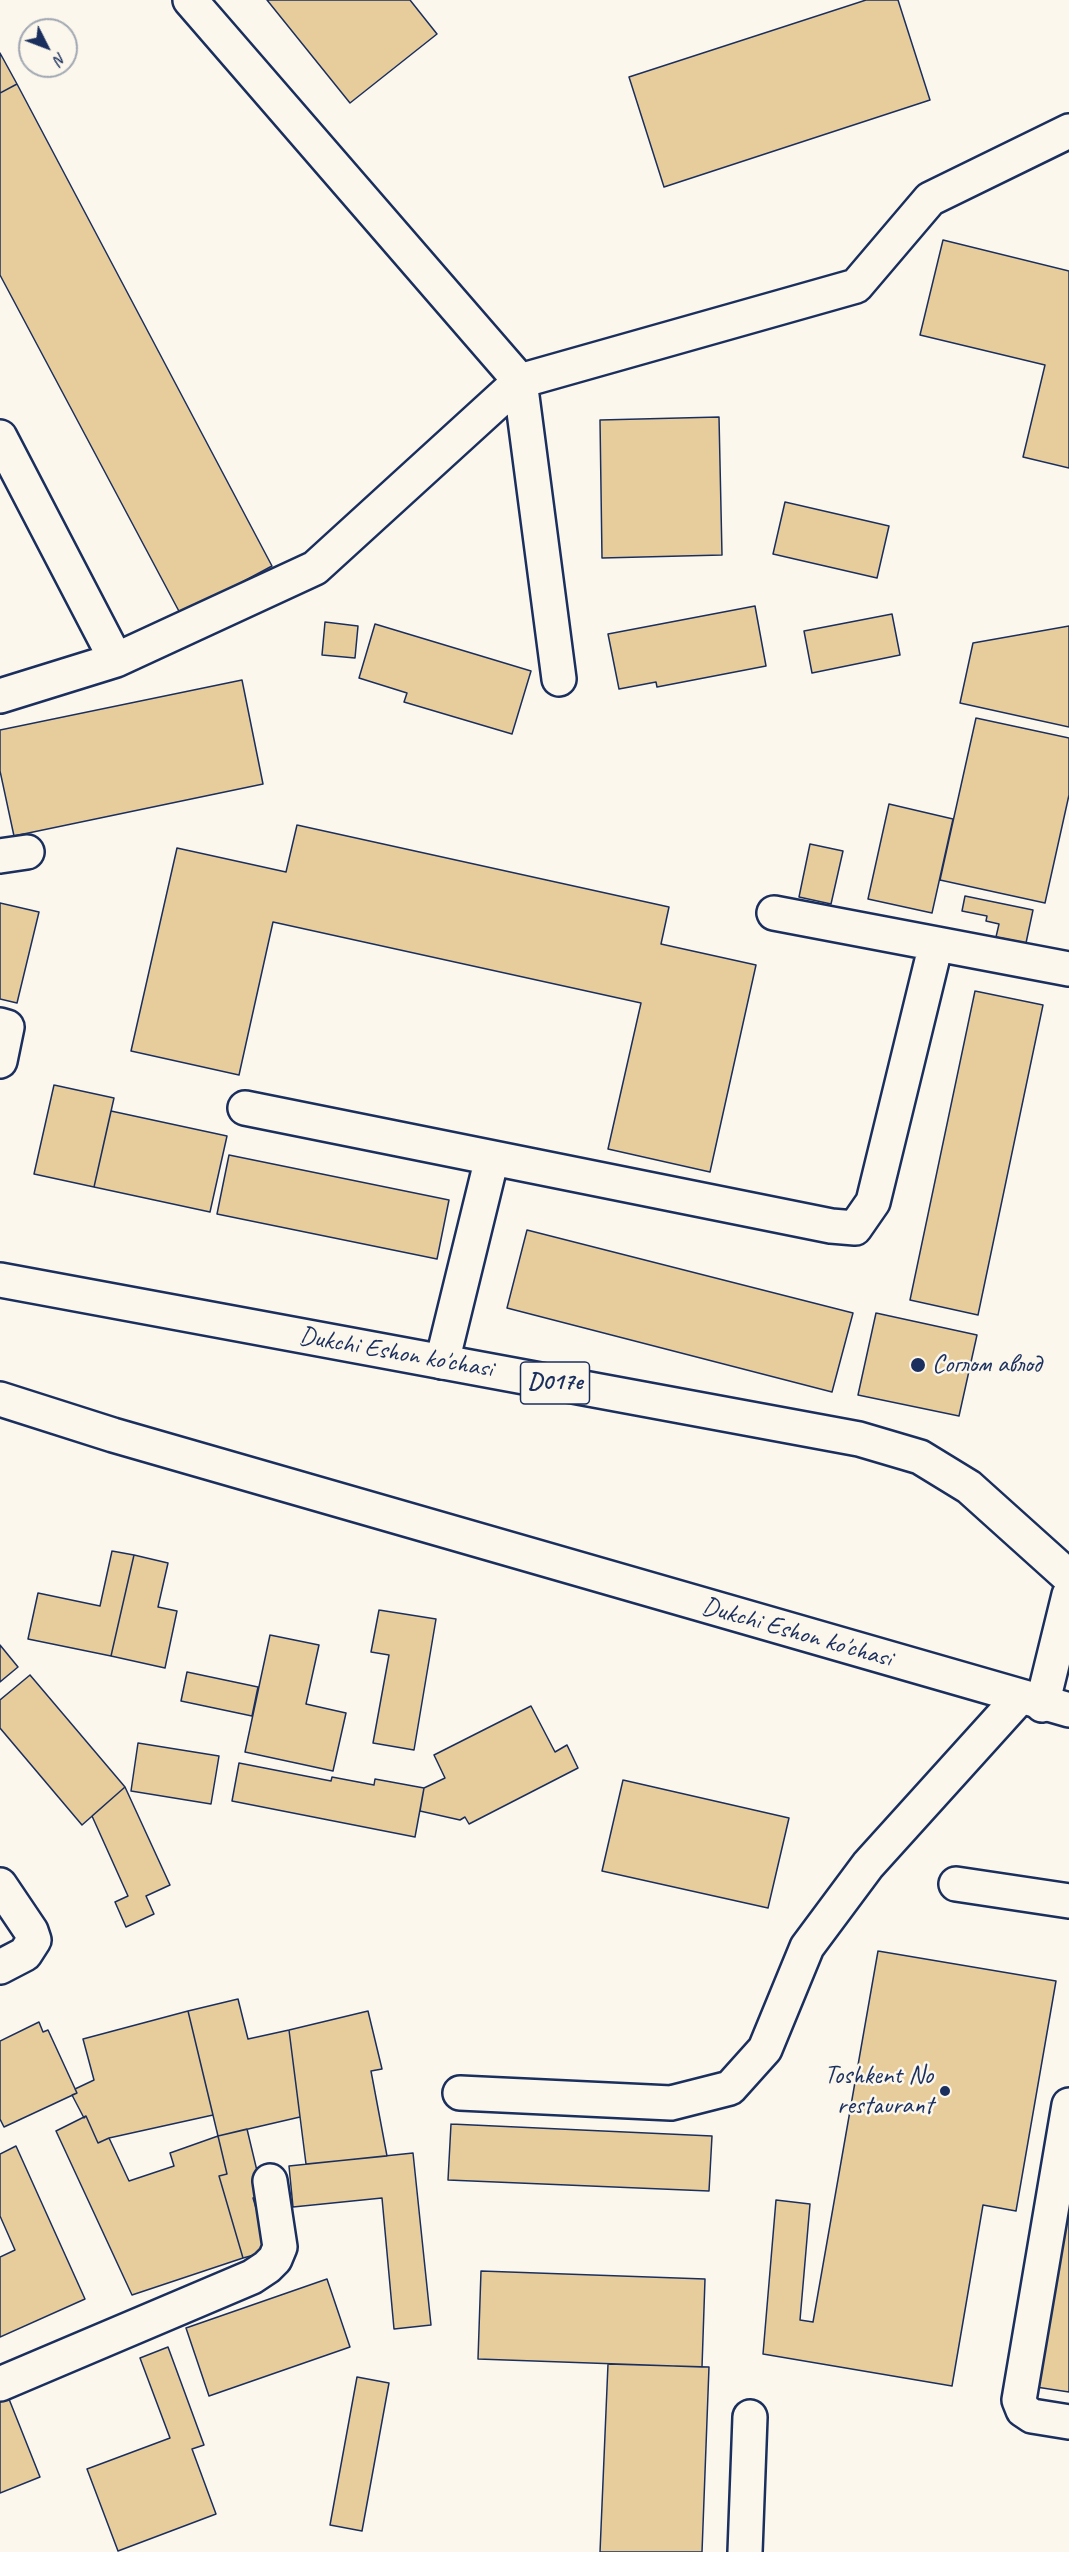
<!DOCTYPE html>
<html>
<head>
<meta charset="utf-8">
<style>
	body { margin:0 }
	#map { position:relative; width:1069px; height:2552px; overflow:hidden; background:#fbf7ec; font-family:Caveat,sans-serif }
	canvas { display:block }
	.north { position:absolute; left:18px; top:18px; width:60px; height:60px; box-sizing:border-box; background:#fbf7ec; border:2px solid #a1a7b3; border-radius:50%; rotate:132deg; font-size:16px; font-weight:700; line-height:24px; text-align:center; color:#1b2f5e }
	.north::after { content:''; display:block; margin:auto; width:21px; height:27px; background:#1b2f5e; clip-path:polygon(50% 0,100% 100%,50% 72%,0 100%) }
</style>
</head>
<body>
<div id="map">
<canvas width="1069" height="2552"></canvas>
<div class="north">N</div>
</div>
<script>
const g = document.querySelector('canvas').getContext('2d');
g.lineJoin = 'round';
function fillPath(path, color) { g.fillStyle = color; g.fill(path, 'evenodd'); }
const poly = rows => new Path2D(rows.map(r => 'M' + r).join(''));
function strokePath(path, color, width, dash) { g.strokeStyle = color; g.lineWidth = width; g.lineCap = dash ? 'butt' : 'round'; g.setLineDash(dash || []); g.stroke(path); }
function label(font, color, halo, rows, align = 'center') {
  g.font = font + ' Caveat,sans-serif'; g.lineWidth = 5; g.setLineDash([]); g.textBaseline = 'middle'; g.strokeStyle = halo; g.fillStyle = color; for (const [text, x, y, turn = 0] of rows) {
    g.save(); g.translate(x, y); g.rotate((+turn || 0) * Math.PI / 180); g.textAlign = isNaN(turn) ? turn : align; if (halo) g.strokeText(text, 0, 0); g.fillText(text, 0, 0); g.restore();
  }
}
const building = poly([
	[267,0,410,0,437,34,350,103,267,0],
	[866,0,898,0,930,100,664,187,629,77,866,0],
	[0,53,17,84,0,93,0,53],
	[17,84,272,566,181,615,0,275,0,93,17,84],
	[943,240,1069,271,1069,468,1023,457,1045,365,920,335,943,240],
	[719,417,722,555,602,558,600,420,719,417],
	[785,502,889,526,877,578,773,554,785,502],
	[755,606,766,666,657,687,656,682,619,689,608,634,755,606],
	[892,614,900,655,812,673,804,631,892,614],
	[325,622,358,626,355,658,322,655,325,622],
	[375,624,531,671,512,734,404,702,407,693,359,678,375,624],
	[1069,626,1069,727,960,703,973,643,1069,626],
	[242,680,263,784,14,836,0,771,0,730,242,680],
	[976,718,1069,738,1069,795,1045,903,940,880,976,718],
	[889,804,953,819,932,913,868,899,889,804],
	[297,825,669,907,661,944,756,965,710,1172,608,1149,641,1003,273,922,239,1075,131,1051,177,848,286,872,297,825],
	[810,844,843,851,831,904,799,897,810,844],
	[965,896,1033,910,1026,943,996,937,999,924,986,921,987,916,962,911,965,896],
	[0,903,39,912,17,1003,0,999,0,903],
	[975,991,1043,1005,978,1315,910,1300,975,991],
	[54,1085,114,1098,94,1187,34,1174,54,1085],
	[111,1111,227,1136,210,1212,94,1187,111,1111],
	[229,1155,449,1200,437,1259,217,1214,229,1155],
	[527,1230,853,1313,832,1392,507,1308,527,1230],
	[876,1313,977,1335,959,1416,858,1395,876,1313],
	[112,1551,134,1555,111,1656,28,1639,38,1593,100,1606,112,1551],
	[134,1555,168,1563,158,1607,177,1611,165,1668,111,1656,134,1555],
	[379,1610,436,1619,414,1750,373,1743,389,1655,371,1652,379,1610],
	[270,1635,319,1645,306,1704,346,1713,333,1771,245,1752,270,1635],
	[0,1645,18,1667,0,1682,0,1645],
	[187,1672,258,1687,252,1716,181,1701,187,1672],
	[30,1675,125,1787,82,1825,0,1728,0,1700,30,1675],
	[531,1706,555,1752,567,1745,578,1768,469,1824,465,1817,460,1820,420,1811,424,1788,445,1778,434,1755,531,1706],
	[138,1743,219,1756,211,1804,131,1791,138,1743],
	[239,1763,331,1781,332,1777,374,1785,375,1779,424,1788,415,1837,232,1801,239,1763],
	[623,1780,789,1818,768,1908,602,1871,623,1780],
	[125,1787,170,1885,146,1896,154,1914,126,1927,115,1902,128,1896,92,1816,125,1787],
	[878,1951,1056,1981,1016,2211,983,2205,952,2386,763,2354,776,2200,810,2204,800,2320,813,2322,878,1951],
	[238,1999,248,2039,289,2030,300,2117,218,2136,188,2011,238,1999],
	[188,2011,213,2115,109,2138,98,2143,86,2116,84,2118,72,2095,77,2093,75,2089,94,2080,83,2039,188,2011],
	[368,2011,382,2069,371,2071,387,2156,306,2164,289,2030,368,2011],
	[39,2022,43,2032,48,2030,77,2093,4,2127,0,2119,0,2041,39,2022],
	[86,2116,98,2143,109,2138,129,2181,174,2166,170,2153,218,2136,227,2174,219,2176,243,2258,132,2295,56,2131,86,2116],
	[451,2124,712,2136,709,2191,448,2180,451,2124],
	[247,2129,263,2196,253,2198,269,2251,243,2258,219,2176,227,2174,218,2136,247,2129],
	[16,2146,85,2299,0,2337,0,2257,15,2250,0,2216,0,2154,16,2146],
	[413,2153,431,2325,394,2329,382,2198,293,2207,289,2166,413,2153],
	[1069,2184,1069,2392,1036,2387,1069,2184],
	[481,2271,705,2279,702,2367,478,2359,481,2271],
	[327,2279,350,2347,209,2396,186,2328,327,2279],
	[168,2347,204,2445,192,2449,216,2514,118,2551,87,2469,170,2438,140,2358,168,2347],
	[608,2364,709,2367,702,2552,600,2552,608,2364],
	[357,2377,389,2383,362,2531,330,2525,357,2377],
	[7,2394,40,2477,0,2493,0,2397,7,2394]
]);
const minor = poly([
	[190,0,520,381,856,286,930,199,1069,131],
	[520,381,559,679],
	[0,437,116,660,0,696],
	[116,660,315,568,520,381],
	[0,856,27,852],
	[774,913,1069,969],
	[0,1025,7,1027,0,1061],
	[245,1108,831,1226,855,1228,873,1202,936,944],
	[442,1362,492,1158],
	[1042,1705,1069,1595],
	[956,1884,1069,1901],
	[0,1885,31,1931,34,1940,25,1954,0,1967],
	[460,2093,671,2103,730,2088,765,2049,807,1947,868,1865,1019,1698],
	[1069,2105,1019,2400,1023,2410,1032,2416,1069,2422],
	[0,2384,252,2277,267,2267,275,2259,280,2247,270,2181],
	[745,2552,750,2417]
]);
const major = poly([
	[0,1280,859,1439,920,1457,969,1487,1069,1577],
	[0,1399,113,1435,1069,1710]
]);
const markers = [
	[918,1365,8,"#1b2f5e"],
	[945,2091,6,"#1b2f5e"]
];
const shields = [
	[555,1383,69]
];
const shieldNames = [
	["D017e",555,1383]
];
const streetNames = [
	["Dukchi Eshon ko'chasi",396,1353,10],
	["Dukchi Eshon ko'chasi",797,1633,16]
];
const poiNames = [
	["Соглом авлод",932,1365],
	["Toshkent No",933,2076,"right"],
	["restaurant",933,2106,"right"]
];
fillPath(building, '#e8cd9c');
strokePath(building, '#1b2f5e', 1.5);
strokePath(minor, '#1b2f5e', 38);
strokePath(major, '#1b2f5e', 38);
strokePath(minor, '#fbf7ec', 33);
strokePath(major, '#fbf7ec', 33);
for (const [x, y, r, color] of markers) { const dot = new Path2D(); dot.arc(x, y, r, 0, 2 * Math.PI); g.fillStyle = color; g.fill(dot); strokePath(dot, '#fbf7ec', 2); }
for (const [x, y, w] of shields) { const box = new Path2D(); box.roundRect(x - w / 2, y - 21, w, 42, 4.5); g.fillStyle = '#fbf7ec'; g.fill(box); strokePath(box, '#1b2f5e', 1.5); }
label('bold 24px', '#1b2f5e', null, shieldNames);
label('26px', '#1b2f5e', '#fbf7ec', streetNames);
label('26px', '#1b2f5e', '#fbf7ec', poiNames, 'left');
</script>
</body>
</html>
